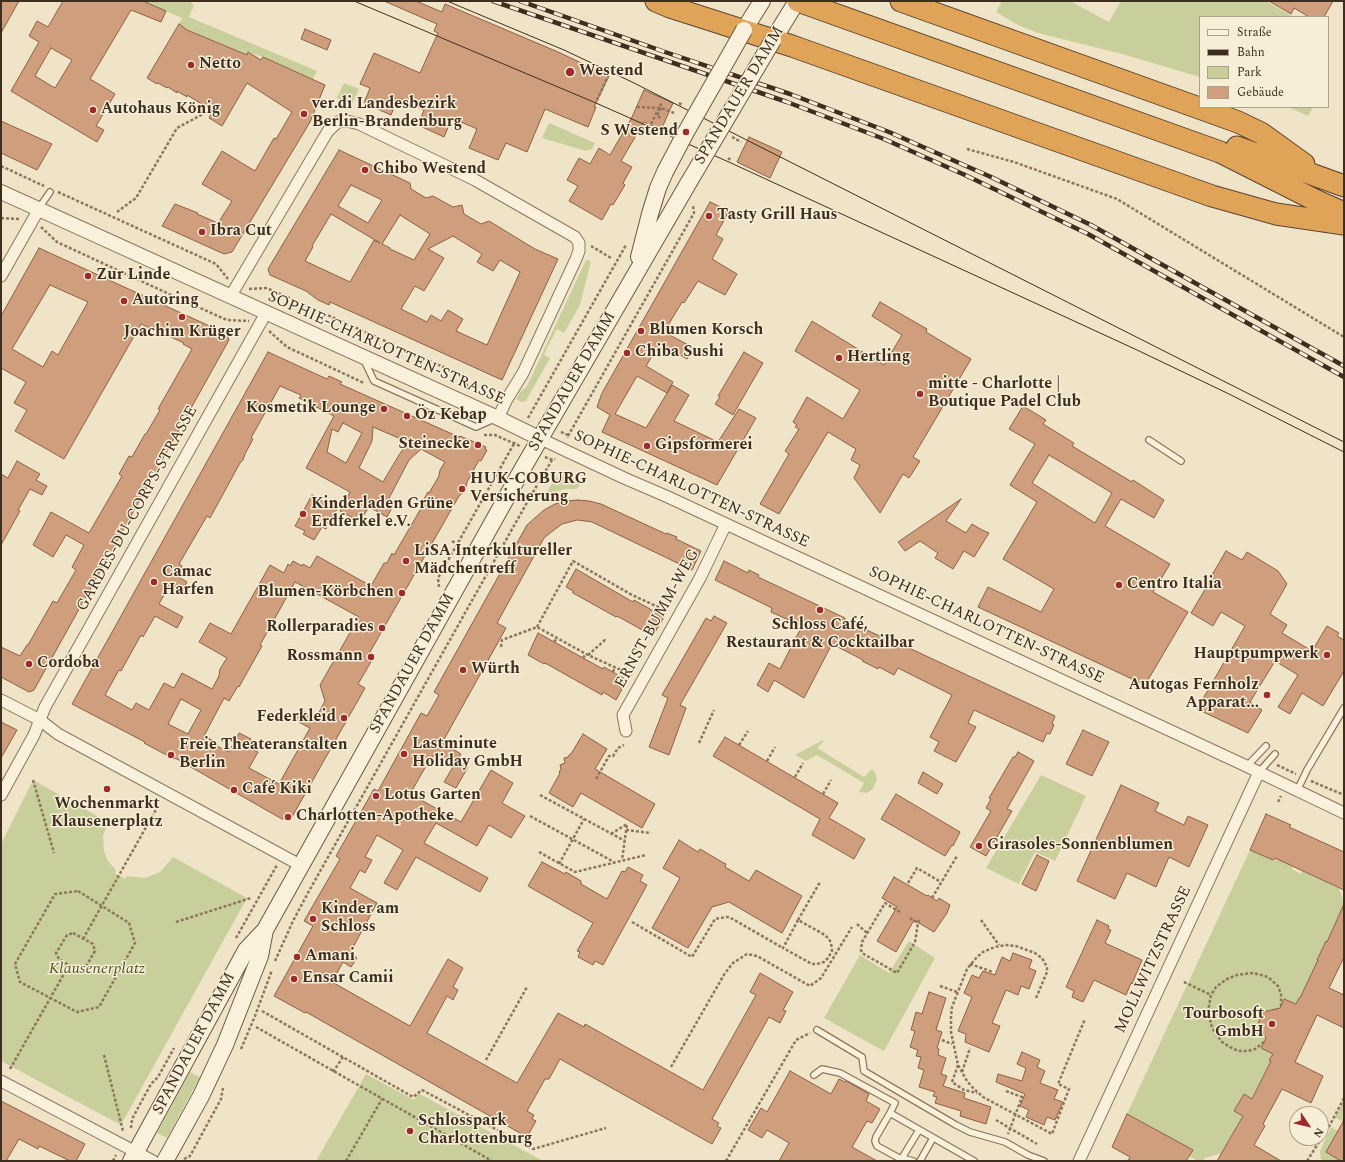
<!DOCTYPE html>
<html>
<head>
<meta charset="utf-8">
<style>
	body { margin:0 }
	#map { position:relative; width:1345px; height:1162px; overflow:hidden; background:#f0e4c8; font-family:Spectral,serif }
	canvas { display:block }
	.frame { position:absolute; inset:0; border:2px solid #3d2e20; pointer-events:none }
	.legend { position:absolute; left:1199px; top:16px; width:130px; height:92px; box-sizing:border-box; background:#f7eed8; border:1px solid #ada18e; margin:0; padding:5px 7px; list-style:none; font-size:12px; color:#3d2e20 }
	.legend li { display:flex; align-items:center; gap:8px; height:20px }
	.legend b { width:20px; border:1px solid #ada18e }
	.north { position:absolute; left:1289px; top:1106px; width:40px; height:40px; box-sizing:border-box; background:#f7eed8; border:1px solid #ada18e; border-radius:50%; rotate:125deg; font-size:11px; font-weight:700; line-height:16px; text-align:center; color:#3d2e20 }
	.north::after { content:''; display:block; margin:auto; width:14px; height:18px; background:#9e2a2b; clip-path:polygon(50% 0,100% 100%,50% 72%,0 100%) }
</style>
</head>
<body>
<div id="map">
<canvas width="1345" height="1162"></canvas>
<div class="frame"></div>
<ul class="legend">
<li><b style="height:5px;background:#faf1dc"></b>Straße</li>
<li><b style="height:5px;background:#3d2e20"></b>Bahn</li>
<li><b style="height:11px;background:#c9cf9b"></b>Park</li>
<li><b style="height:11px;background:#cf9f7d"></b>Gebäude</li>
</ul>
<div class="north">N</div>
</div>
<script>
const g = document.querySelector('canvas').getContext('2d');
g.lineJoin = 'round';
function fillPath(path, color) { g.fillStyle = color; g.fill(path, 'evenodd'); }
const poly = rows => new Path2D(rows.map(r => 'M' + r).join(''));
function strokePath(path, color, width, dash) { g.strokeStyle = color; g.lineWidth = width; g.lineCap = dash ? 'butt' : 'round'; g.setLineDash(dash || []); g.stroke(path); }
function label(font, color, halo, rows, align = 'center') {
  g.font = font + ' Spectral,serif'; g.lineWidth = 3; g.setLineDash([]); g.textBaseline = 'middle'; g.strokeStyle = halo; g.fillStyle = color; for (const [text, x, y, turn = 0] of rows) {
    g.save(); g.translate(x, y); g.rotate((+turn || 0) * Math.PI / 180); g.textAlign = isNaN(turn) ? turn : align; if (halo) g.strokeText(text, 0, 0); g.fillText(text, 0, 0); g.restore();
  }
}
const green = poly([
	[143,1,189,1,194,5,189,17,317,71,313,79,263,57,248,52,247,55,178,26,182,18],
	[1002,1,1070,1,1109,22,1121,1,1266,1,1294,17,1200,17,1200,77,1122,54,1038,33,1018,25,996,12],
	[344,83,359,89,352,105,337,98],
	[1288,107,1313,107,1308,116],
	[549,123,595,143,592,149,586,151,542,138],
	[586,260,591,261,580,305,564,333,557,329,548,346,544,355,550,358,526,401,521,402,516,399,520,392,527,386],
	[561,475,580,485,577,489,564,489,551,494,547,492,555,478],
	[823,740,824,741,817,748,864,777,872,769,875,772,877,779,873,789,867,793,859,792,864,783,817,755,806,761,795,755],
	[1041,775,1086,796,1055,861,1035,852,1019,884,986,868],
	[33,780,108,822,103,836,104,851,108,861,116,870,115,873,125,879,127,876,145,878,160,872,173,857,247,898,121,1125,1,1061,1,844],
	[1250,850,1273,860,1275,858,1293,867,1292,869,1301,874,1302,871,1339,888,1344,905,1327,942,1326,942,1317,959,1318,960,1300,998,1299,998,1296,1004,1284,999,1278,1011,1258,1024,1264,1035,1267,1036,1261,1048,1273,1054,1270,1060,1271,1061,1252,1099,1244,1094,1235,1111,1243,1116,1222,1153,1205,1158,1203,1161,1198,1161,1189,1156,1192,1150,1127,1114],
	[909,941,935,958,884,1051,824,1018,860,955,889,973],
	[190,1072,200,1077,167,1138,157,1133],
	[366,1074,414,1100,418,1093,543,1161,316,1161],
	[1344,1101,1344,1120,1343,1122,1335,1117],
	[1331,1127,1338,1131,1326,1152,1341,1161,1323,1161,1321,1159,1320,1151]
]);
const building = poly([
	[1,1,19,1,1,33,1,1],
	[63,1,143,1,166,11,161,22,131,10,90,79,115,94,96,126,104,130,97,142,11,91,39,42,29,36,37,21,48,27,63,1],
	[51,48,72,60,55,88,35,76,51,48],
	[384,1,416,1,442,12,445,4,558,52,609,76,594,107,596,107,588,127,545,109,527,152,506,143,498,160,469,148,477,129,452,118,444,137,418,125,424,110,398,98,391,115,364,103,370,88,360,84,374,53,420,73,438,33,434,31,437,24,384,1],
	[1269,1,1333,1,1324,17,1309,17,1294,8,1291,14,1269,1],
	[179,24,187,30,247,55,248,52,261,60,263,57,325,85,310,122,232,252,224,254,162,226,175,204,198,213,197,214,218,223,232,201,202,184,222,151,255,171,274,138,276,139,292,112,247,83,222,126,209,118,213,111,187,95,187,97,177,91,177,93,168,87,167,88,158,83,157,84,147,78,179,24],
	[305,29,331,40,327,50,301,39,305,29],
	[644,90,673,103,661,130,644,122,621,161,632,167,623,183,625,185,613,205,611,204,602,220,569,201,578,186,567,180,579,158,590,164,599,148,610,155,632,117,644,90],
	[1,121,52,144,37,170,1,153,1,121],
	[749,137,782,152,770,178,737,162,749,137],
	[339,150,410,183,411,189,426,198,433,196,453,207,462,205,464,214,481,224,489,221,535,249,558,259,502,380,330,302,329,305,318,300,306,291,270,275,268,269,339,150],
	[351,185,382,200,368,223,338,206,351,185],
	[331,214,380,243,374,240,350,282,305,261,313,247,312,246,331,214],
	[400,215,430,234,414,260,390,249,390,248,382,244,400,215],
	[453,236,482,254,477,262,493,271,500,260,520,272,487,345,456,331,463,319,448,310,441,321,431,315,427,322,401,309,415,286,424,291,444,258,428,249,453,236],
	[710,202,729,211,716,235,723,239,712,259,737,274,725,295,698,281,684,303,682,302,664,332,694,348,687,359,660,343,646,366,673,382,667,393,637,376,615,414,646,428,672,385,689,395,674,421,718,442,739,409,756,418,717,485,602,432,610,415,597,407,602,393,710,202],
	[39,248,227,334,229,340,34,690,29,692,1,677,1,647,20,656,27,645,28,645,53,601,57,603,76,570,72,567,84,545,66,535,53,557,33,545,51,512,89,533,122,476,119,474,129,456,132,457,145,434,146,434,160,410,158,409,192,349,183,344,184,343,141,324,64,459,15,431,27,410,14,403,26,382,1,368,1,316,39,248],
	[50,285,88,302,58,355,52,351,43,367,12,349,50,285],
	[880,302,927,329,926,332,971,359,913,457,920,461,909,478,903,474,880,513,854,478,860,465,851,460,856,449,828,432,779,514,760,504,789,454,785,451,799,429,795,427,797,425,793,422,807,397,843,419,860,390,795,351,812,321,884,365,902,335,872,316,880,302],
	[268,352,327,379,329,376,342,382,340,384,459,437,460,436,486,447,485,449,487,450,481,461,479,460,467,482,465,491,459,496,370,652,375,655,358,684,365,688,292,817,282,819,175,758,174,759,144,743,145,742,72,704,268,352],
	[280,386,301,395,299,398,334,416,306,468,350,492,340,511,349,516,355,519,358,513,363,516,369,507,387,517,393,506,387,502,409,460,421,449,445,462,440,470,439,476,429,493,428,492,421,504,423,505,394,555,392,553,387,563,384,563,371,586,317,556,310,568,303,564,302,566,293,561,290,566,288,564,284,573,270,565,231,634,210,623,199,642,227,658,220,669,219,676,212,689,182,673,174,688,164,683,149,710,136,703,132,710,105,695,119,670,121,671,141,635,143,637,155,616,177,628,183,617,159,604,170,584,182,591,187,582,177,576,182,566,179,564,207,516,210,518,240,463,243,460,245,454,253,439,251,438,280,386],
	[343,423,362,433,346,463,327,452,332,429,338,432,343,423],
	[373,427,408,442,399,455,383,482,359,468,372,441,373,427],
	[295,582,359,617,320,685,325,701,316,718,301,710,295,720,310,728,279,784,249,768,258,752,247,746,251,739,239,733,229,752,215,745,214,741,204,736,224,698,229,701,238,686,239,687,262,646,260,645,295,582],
	[181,699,201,710,188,734,168,724,181,699],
	[744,352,763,363,733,415,715,404,720,397,718,396,744,352],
	[1023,406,1046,420,1043,424,1074,443,1072,446,1132,482,1133,480,1164,500,1154,518,1121,499,1105,526,1170,564,1153,592,1188,612,1145,685,978,607,988,587,1041,612,1054,589,1003,559,1037,502,1010,485,1035,444,1009,429,1023,406],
	[1049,455,1112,493,1095,523,1032,483,1049,455],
	[17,461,40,474,36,480,47,486,42,495,30,489,18,510,20,511,1,545,1,474,8,478,17,461],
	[312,495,337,509,326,529,322,527,314,540,303,534,305,531,295,526,312,495],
	[961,499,946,521,966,533,972,524,982,530,989,533,974,557,964,551,953,569,935,558,938,553,920,541,905,551,898,542,961,499],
	[578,500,589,501,601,504,666,534,667,533,677,537,676,539,701,551,692,570,592,522,585,521,577,520,562,524,550,533,544,538,497,623,506,628,442,743,461,754,457,760,468,767,456,788,444,782,456,762,455,764,435,753,427,766,426,766,410,794,461,822,491,770,513,783,502,803,525,816,511,838,489,825,477,846,436,823,424,843,488,878,480,892,416,857,397,890,384,883,403,850,377,835,365,857,372,860,365,873,360,870,350,888,377,903,350,953,357,958,351,967,343,962,332,982,410,1026,448,959,463,968,453,987,458,990,453,1000,447,996,427,1033,517,1083,558,1013,584,1027,585,1024,703,1090,756,995,750,992,760,973,793,992,783,1010,786,1011,780,1023,769,1017,712,1119,719,1123,717,1126,721,1128,712,1144,560,1059,549,1079,545,1079,527,1111,534,1115,532,1119,536,1121,527,1137,306,1012,305,1013,274,996,313,926,304,921,340,859,336,856,374,789,378,791,421,713,427,716,439,695,434,692,527,525,544,510,555,504,566,501,578,500],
	[1226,551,1242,560,1247,552,1278,571,1287,584,1270,614,1287,625,1282,633,1312,651,1327,626,1339,633,1337,636,1344,640,1344,671,1323,706,1302,693,1290,714,1278,707,1298,675,1275,661,1250,702,1262,710,1248,733,1197,709,1245,626,1221,612,1213,626,1191,613,1213,576,1212,575,1226,551],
	[724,561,748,573,749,570,759,575,758,577,845,618,845,620,908,649,909,648,1055,716,1052,724,1054,725,1050,734,1047,733,1043,742,974,710,968,723,976,727,956,762,934,751,939,742,930,737,952,695,898,668,894,675,879,667,878,669,862,661,863,660,832,644,804,698,774,680,768,692,757,685,769,663,780,669,802,626,771,612,772,608,715,580,724,561],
	[576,569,633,602,634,600,664,617,654,634,647,631,646,632,617,616,616,617,573,593,573,591,566,587,576,569],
	[714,616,727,623,680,705,686,708,669,755,649,747,668,698,662,695,706,618,711,621,714,616],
	[538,633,603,669,604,667,627,680,616,700,603,692,602,695,545,663,544,664,528,655,538,633],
	[1,722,17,730,1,758,1,722],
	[1083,730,1109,742,1092,776,1066,764,1083,730],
	[583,734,607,749,595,769,655,804,642,828,581,793,573,807,549,793,560,773,559,772,561,769,560,765,565,763,564,758,568,757,570,754,571,754,583,734],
	[725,737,838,803,829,818,865,839,854,859,812,835,820,819,713,756,725,737],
	[1018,752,1034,761,1007,809,1012,811,986,856,970,847,991,811,986,808,991,799,989,798,1013,757,1015,757,1018,752],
	[923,772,943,784,937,794,918,783,923,772],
	[1121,785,1159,803,1155,811,1184,825,1188,816,1208,825,1189,867,1169,857,1156,887,1127,873,1115,899,1077,881,1121,785],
	[896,794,960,832,953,846,952,845,945,856,881,819,896,794],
	[1266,814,1291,825,1289,827,1344,852,1344,890,1275,858,1273,860,1250,850,1266,814],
	[679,840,698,852,700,849,722,862,726,864,725,867,749,881,756,870,802,896,782,933,729,902,712,907,688,948,652,928,680,878,663,868,679,840],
	[1037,855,1049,861,1036,891,1022,884,1037,855],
	[542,862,565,874,566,872,581,881,581,884,607,899,622,871,625,872,628,867,643,875,640,881,647,885,603,965,595,961,593,965,578,957,580,952,577,951,593,923,528,886,542,862],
	[894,877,927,896,928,895,937,901,939,898,950,905,947,913,934,932,914,920,896,952,877,941,897,907,882,898,894,877],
	[1344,904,1344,957,1329,988,1344,995,1344,1028,1317,1015,1295,1062,1323,1076,1311,1103,1282,1089,1263,1124,1265,1126,1254,1145,1281,1161,1217,1161,1243,1116,1234,1111,1244,1094,1252,1099,1271,1061,1269,1060,1273,1054,1261,1048,1266,1038,1258,1024,1263,1012,1280,1008,1284,999,1296,1004,1299,998,1300,998,1318,960,1317,960,1326,941,1327,942,1344,904],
	[1097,920,1109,926,1108,929,1111,930,1105,943,1142,960,1132,984,1131,983,1126,995,1094,980,1083,1002,1072,997,1074,991,1066,987,1097,920],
	[1013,953,1032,960,1029,968,1036,971,1029,989,1021,986,1018,995,1006,990,992,1023,1000,1026,989,1052,965,1042,966,1034,958,1031,972,997,964,993,972,975,979,978,983,971,995,975,1002,957,1010,961,1013,953],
	[929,992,946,998,936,1030,942,1032,937,1048,939,1049,938,1055,946,1058,941,1074,947,1076,943,1086,965,1093,964,1098,991,1107,986,1124,960,1116,961,1111,935,1103,937,1097,933,1096,935,1092,919,1087,924,1070,918,1068,921,1057,916,1056,918,1050,910,1047,915,1031,911,1030,916,1012,922,1014,929,992],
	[1022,1052,1040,1060,1037,1067,1045,1071,1040,1083,1058,1090,1054,1099,1063,1102,1055,1120,1047,1117,1044,1125,1026,1117,1029,1110,1020,1106,1025,1094,996,1082,998,1074,1022,1081,1026,1068,1017,1064,1022,1052],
	[790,1071,831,1094,839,1079,845,1082,846,1081,869,1094,866,1101,880,1109,872,1123,867,1121,852,1147,877,1161,779,1161,789,1143,767,1130,762,1138,748,1130,761,1108,767,1112,790,1071],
	[1,1101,85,1144,76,1161,70,1161,39,1146,38,1149,19,1139,6,1161,1,1161,1,1101],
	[1127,1114,1193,1150,1186,1161,1128,1161,1130,1157,1112,1147,1127,1114],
	[1344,1120,1344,1161,1341,1161,1326,1152,1344,1120]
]);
const path = poly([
	[597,100,608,76],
	[679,103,682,105],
	[637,107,661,108,674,113],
	[661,108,657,116,661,118],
	[651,124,662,102],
	[732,137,741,142],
	[967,149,1014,162,1117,199,1344,337],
	[728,158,732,161],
	[1,166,44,186],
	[58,192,216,264,228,279],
	[117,212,136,198,177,128,203,114],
	[1,218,20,219],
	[41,227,57,242,182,300,227,320,249,321],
	[591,246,611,258],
	[249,289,267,288,361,330,457,373,471,390],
	[270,299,272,290],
	[269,331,287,347,364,383],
	[528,418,626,245],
	[561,432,568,435,568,438],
	[484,435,495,435,520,446],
	[568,436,694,213,693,206],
	[545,457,553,460,555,459],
	[452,541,458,545],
	[439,587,438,578,515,442],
	[537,627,573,561,632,595,667,611],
	[554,642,557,638],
	[501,647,502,640,537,627,588,655,632,675],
	[588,655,605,640,607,641],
	[583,658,586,654],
	[613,672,615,667],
	[699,743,714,710],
	[739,745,748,731],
	[767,761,775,747],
	[1277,765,1296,774],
	[795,777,803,763],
	[596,779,609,756,613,756,618,748,624,745],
	[33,780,54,853],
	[1311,781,1344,795],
	[823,794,831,780],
	[540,795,625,841],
	[1278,802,1281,796],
	[530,816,614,862],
	[626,830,651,833],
	[611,834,627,824,622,860],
	[539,852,575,872,646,855],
	[559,864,584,819],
	[908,883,917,868,941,882],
	[78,891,129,923,135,943,99,1007,77,1012,20,982,15,964,55,894,78,891],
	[932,898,957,856],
	[900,912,885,903,862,942,861,950,862,953,897,973,915,942,918,923],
	[910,918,918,923,919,920],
	[798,920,783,948,812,964,817,964,824,962,828,958,832,951,831,943,829,939,825,935,798,920,820,882],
	[981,920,999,945],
	[176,922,251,898],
	[632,922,692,957,715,919,726,917,729,917,783,948],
	[857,924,867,933],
	[73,933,93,944,95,951,85,968,78,971,59,959,56,953,67,935,73,933],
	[236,938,277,865],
	[83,939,158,806],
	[275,961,293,921,309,891,529,499,552,460],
	[970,964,993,972],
	[1184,982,1211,995],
	[940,986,957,992],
	[1036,998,1047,972,1047,967,1042,958,1035,953,1016,946,1006,945,995,947,983,952,977,957,967,969,952,1007,951,1016,951,1032,958,1065,967,1081,973,1088,983,1097,1052,1134,1069,1089,1058,1084,1085,1019],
	[262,1011,413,1097,422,1090,533,1149,606,1128],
	[256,1027,492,1161],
	[942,1040,952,1044],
	[1264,1042,1255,1049,1248,1051,1238,1051,1230,1047,1222,1042,1212,1028,1210,1019,1208,1011,1211,995,1216,987,1227,979,1237,975,1253,973,1261,975,1268,977,1278,986,1281,994,1281,1006],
	[241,1049,255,1016,272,970],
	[104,1055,123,1131],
	[486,1060,527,987],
	[958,1065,952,1082,964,1090,977,1093],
	[671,1067,725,973,733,963,747,954,757,956,810,986,821,978,852,927],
	[10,1069,69,965],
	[333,1072,343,1057],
	[962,1072,970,1048],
	[1006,1091,1022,1097,1008,1134],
	[996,1120,1037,1144],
	[131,1128,132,1119,151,1084,158,1077,174,1048],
	[184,1159,190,1156,221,1099,223,1088],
	[113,1161,116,1155],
	[346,1161,382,1099],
	[726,1161,796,1040,810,1033],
	[1307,1161,1331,1123,1344,1098]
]);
const service = poly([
	[39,208,50,192],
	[364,360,374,381,476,427,494,419],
	[1149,440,1181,461],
	[1247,766,1266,746],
	[1259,772,1275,754],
	[1297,791,1307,770,1344,708],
	[817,1030,862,1057,864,1071,956,1125,970,1132,1005,1142,1028,1155,1044,1161],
	[814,1075,822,1069,840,1073,895,1103,890,1113],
	[919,1130,902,1158,899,1158,877,1146,875,1141,876,1137,890,1113,974,1161],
	[902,1158,913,1161],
	[920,1161,933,1138]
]);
const minor = poly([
	[1,276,39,209],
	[230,297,328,131,338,122,347,121,359,124,475,180,575,237,579,243,579,251,576,259,523,373,507,399,498,418],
	[541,439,624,478,668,497,1242,764,1344,813],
	[1,700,40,720,58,734,300,865],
	[626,731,623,715,700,578,726,524],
	[1,795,34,735,45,707,266,313],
	[1,1081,153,1161],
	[1079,1161,1259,772]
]);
const tertiary = poly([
	[1,192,498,418,541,439]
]);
const secondary = poly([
	[744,30,762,1],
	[773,40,797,1],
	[639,257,650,214,658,188,665,172],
	[131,1161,246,950,265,930,523,468,689,182],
	[165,1161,201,1096,225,1045,260,956,265,930]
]);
const motorway = poly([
	[656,1,670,7,792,46,1212,196,1276,214,1344,224],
	[798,1,1220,152,1315,200,1344,213],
	[901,1,1238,122,1261,133,1304,164],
	[1237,147,1344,186]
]);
const tram = poly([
	[354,1,596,103,731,163,1137,350,1227,393,1344,452],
	[447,1,564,50,632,82,1344,442]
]);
const rail = poly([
	[493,1,787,102,884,139,965,175,1088,234,1344,377],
	[520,1,665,52,790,94,889,132,991,177,1091,225,1344,366]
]);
const secondaryBridge = poly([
	[665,172,686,132,744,30],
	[689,182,773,40]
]);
const markers = [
	[191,65,4,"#9e2a2b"],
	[570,72,5,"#9e2a2b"],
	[93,110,4,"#9e2a2b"],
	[304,114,4,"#9e2a2b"],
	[686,132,4,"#9e2a2b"],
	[365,170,4,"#9e2a2b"],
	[709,216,4,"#9e2a2b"],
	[202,232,4,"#9e2a2b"],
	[88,276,4,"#9e2a2b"],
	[124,301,4,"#9e2a2b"],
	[182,317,4,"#9e2a2b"],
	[641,331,4,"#9e2a2b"],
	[627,353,4,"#9e2a2b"],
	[839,358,4,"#9e2a2b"],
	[920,394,4,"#9e2a2b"],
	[384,409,4,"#9e2a2b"],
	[407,416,4,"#9e2a2b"],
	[478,445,4,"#9e2a2b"],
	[647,446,4,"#9e2a2b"],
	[462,489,4,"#9e2a2b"],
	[303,514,4,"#9e2a2b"],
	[406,561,4,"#9e2a2b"],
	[154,582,4,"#9e2a2b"],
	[1119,585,4,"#9e2a2b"],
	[402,593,4,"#9e2a2b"],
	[820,610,4,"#9e2a2b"],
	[382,628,4,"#9e2a2b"],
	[1327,655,4,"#9e2a2b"],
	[371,657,4,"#9e2a2b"],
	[29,664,4,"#9e2a2b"],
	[463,670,4,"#9e2a2b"],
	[1267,695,4,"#9e2a2b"],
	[344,718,4,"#9e2a2b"],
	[404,754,4,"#9e2a2b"],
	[171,755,4,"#9e2a2b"],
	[107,789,4,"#9e2a2b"],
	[234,790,4,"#9e2a2b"],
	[376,796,4,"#9e2a2b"],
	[288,817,4,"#9e2a2b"],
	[979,846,4,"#9e2a2b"],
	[313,919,4,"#9e2a2b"],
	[297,957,4,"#9e2a2b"],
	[294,979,4,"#9e2a2b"],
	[1272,1024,4,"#9e2a2b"],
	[410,1131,4,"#9e2a2b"]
];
const poiNames = [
	["Netto",199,65],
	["Westend",579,72],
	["ver.di Landesbezirk",312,105],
	["Berlin-Brandenburg",312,123],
	["Autohaus König",101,110],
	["S Westend",678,132,"right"],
	["Chibo Westend",373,170],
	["Tasty Grill Haus",717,216],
	["Ibra Cut",210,232],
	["Zur Linde",96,276],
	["Autoring",132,301],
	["Blumen Korsch",649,331],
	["Joachim Krüger",182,333,"center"],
	["Chiba Sushi",635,353],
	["Hertling",847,358],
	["mitte - Charlotte |",928,385],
	["Boutique Padel Club",928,403],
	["Kosmetik Lounge",376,409,"right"],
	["Öz Kebap",415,416],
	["Steinecke",470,445,"right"],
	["Gipsformerei",655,446],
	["HUK-COBURG",470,480],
	["Versicherung",470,498],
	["Kinderladen Grüne",311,505],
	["Erdferkel e.V.",311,523],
	["LiSA Interkultureller",414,552],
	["Mädchentreff",414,570],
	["Camac",162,573],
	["Harfen",162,591],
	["Centro Italia",1127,585],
	["Blumen-Körbchen",394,593,"right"],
	["Schloss Café,",820,626,"center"],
	["Restaurant & Cocktailbar",820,644,"center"],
	["Rollerparadies",374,628,"right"],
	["Hauptpumpwerk",1319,655,"right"],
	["Rossmann",363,657,"right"],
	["Cordoba",37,664],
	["Würth",471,670],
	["Autogas Fernholz",1259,686,"right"],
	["Apparat...",1259,704,"right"],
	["Federkleid",336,718,"right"],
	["Lastminute",412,745],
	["Holiday GmbH",412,763],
	["Freie Theateranstalten",179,746],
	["Berlin",179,764],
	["Café Kiki",242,790],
	["Lotus Garten",384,796],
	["Wochenmarkt",107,805,"center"],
	["Klausenerplatz",107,823,"center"],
	["Charlotten-Apotheke",296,817],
	["Girasoles-Sonnenblumen",987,846],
	["Kinder am",321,910],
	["Schloss",321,928],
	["Amani",305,957],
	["Ensar Camii",302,979],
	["Tourbosoft",1264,1015,"right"],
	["GmbH",1264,1033,"right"],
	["Schlosspark",418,1122],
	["Charlottenburg",418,1140]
];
const streetNames = [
	["SPANDAUER DAMM",740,96,-59],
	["SOPHIE-CHARLOTTEN-STRASSE",386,349,24],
	["SPANDAUER DAMM",573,382,-60],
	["SOPHIE-CHARLOTTEN-STRASSE",691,490,25],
	["GARDES-DU-CORPS-STRASSE",138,509,-61],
	["ERNST-BUMM-WEG",658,619,-61],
	["SOPHIE-CHARLOTTEN-STRASSE",986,626,25],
	["SPANDAUER DAMM",413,664,-61],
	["MOLLWITZSTRASSE",1154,960,-65],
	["SPANDAUER DAMM",195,1044,-62]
];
const parkNames = [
	["Klausenerplatz",97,970]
];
fillPath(green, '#c9cf9b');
fillPath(building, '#cf9f7d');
strokePath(building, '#8d5f41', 1);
strokePath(service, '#8d765c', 8);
strokePath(minor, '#8d765c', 13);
strokePath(tertiary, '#8d765c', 16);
strokePath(secondary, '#6f573f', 18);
strokePath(motorway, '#5b4430', 23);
strokePath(path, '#8d765c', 2.5, [3, 2]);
strokePath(service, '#faf1dc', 5.5);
strokePath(minor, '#faf1dc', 11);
strokePath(tertiary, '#faf1dc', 14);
strokePath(secondary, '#faf1dc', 16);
strokePath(motorway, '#e0a458', 21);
strokePath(tram, '#3d2e20', 1);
strokePath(rail, '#3d2e20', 4.5);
strokePath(rail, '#f7eed8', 3, [9]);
strokePath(secondaryBridge, '#6f573f', 18, []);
strokePath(secondaryBridge, '#faf1dc', 16);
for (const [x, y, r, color] of markers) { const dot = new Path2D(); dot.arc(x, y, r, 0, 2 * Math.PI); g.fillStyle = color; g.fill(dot); strokePath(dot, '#f7eed8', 1.5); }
label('bold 16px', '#3d2e20', '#f7eed8', poiNames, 'left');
label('16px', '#3d2e20', '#f7eed8', streetNames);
label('italic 16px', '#4d5a26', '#f7eed8', parkNames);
</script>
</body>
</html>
